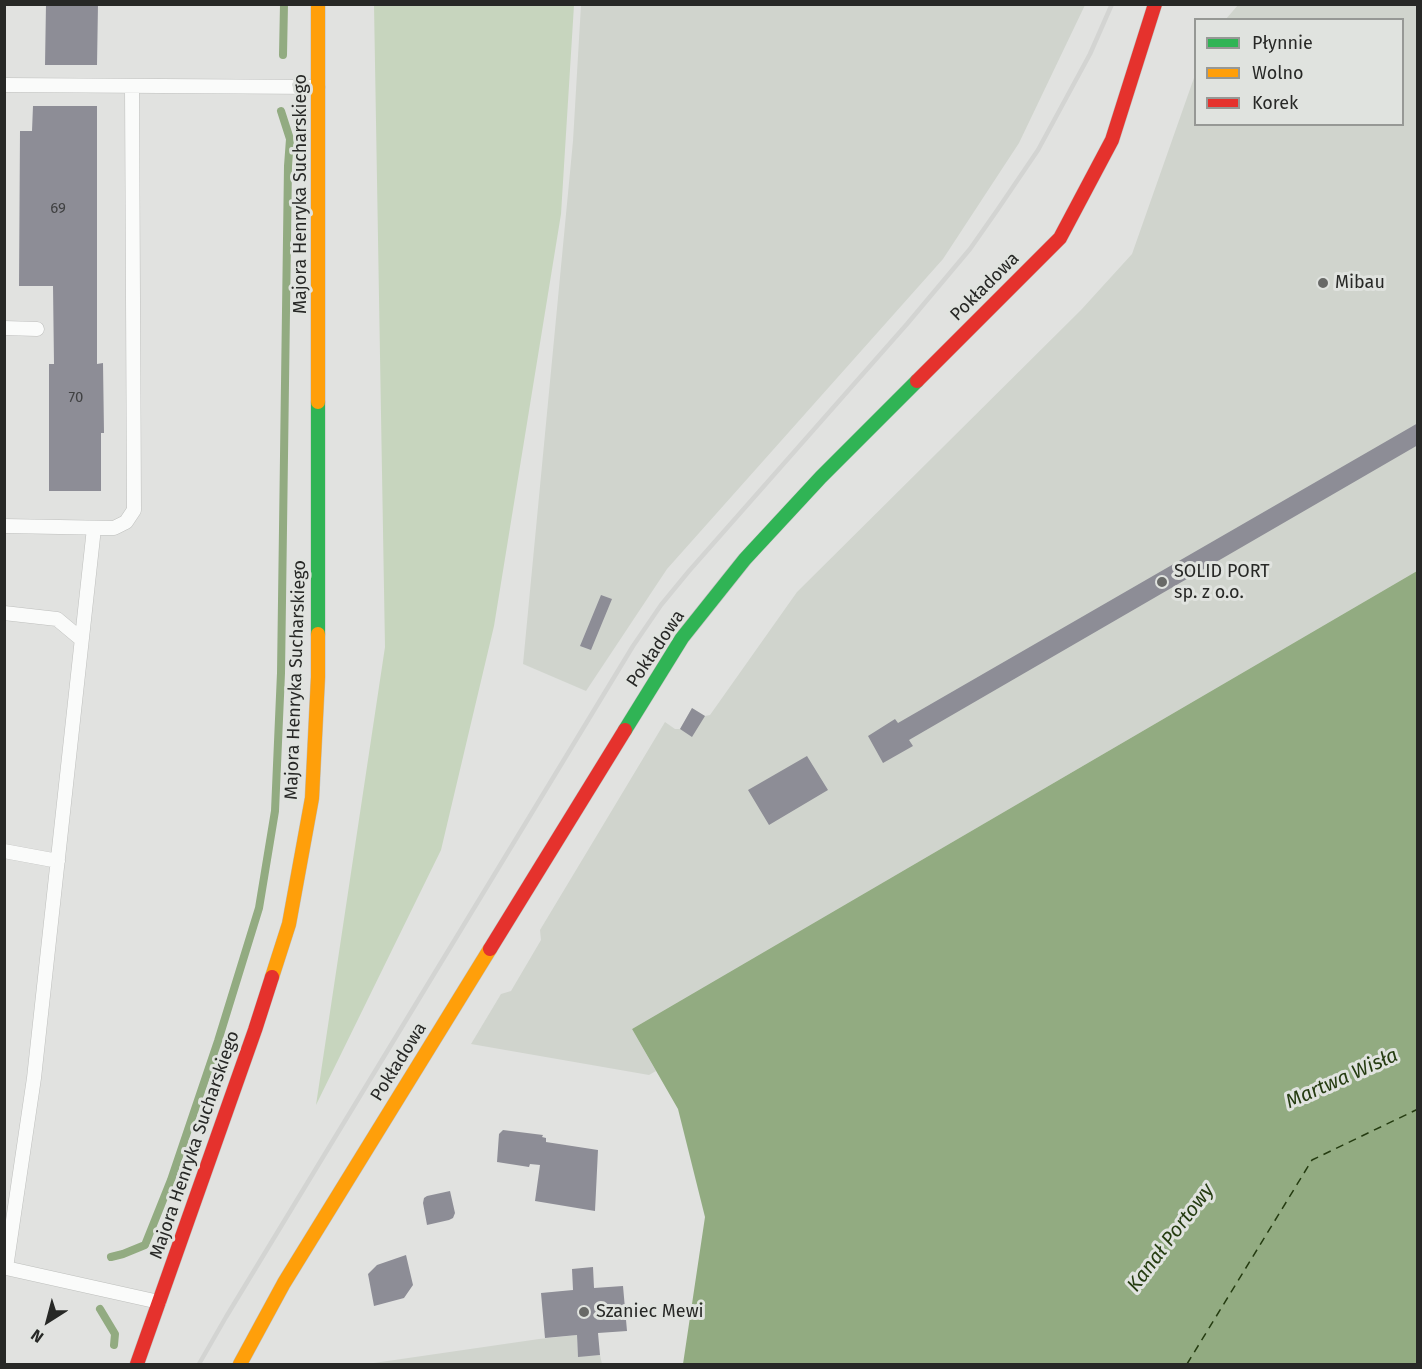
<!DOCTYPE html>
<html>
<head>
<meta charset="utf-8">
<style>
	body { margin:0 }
	#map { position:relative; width:1422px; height:1369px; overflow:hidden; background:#e1e2e0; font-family:"Fira Sans",sans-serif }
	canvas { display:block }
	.frame { position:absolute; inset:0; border:6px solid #272826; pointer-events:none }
	.legend { position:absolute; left:1194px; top:18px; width:210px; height:108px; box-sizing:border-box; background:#e0e3df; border:2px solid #969895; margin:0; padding:8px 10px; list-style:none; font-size:18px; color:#272826 }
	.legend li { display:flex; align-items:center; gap:12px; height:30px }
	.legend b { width:30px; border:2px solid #969895 }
	.north { position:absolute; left:18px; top:1291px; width:60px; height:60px; -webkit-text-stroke:4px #e0e3df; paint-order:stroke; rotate:216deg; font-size:16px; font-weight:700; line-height:24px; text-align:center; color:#272826 }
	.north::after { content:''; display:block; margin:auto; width:21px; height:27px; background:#272826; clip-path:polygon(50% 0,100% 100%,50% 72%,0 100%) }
</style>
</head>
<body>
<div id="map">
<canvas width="1422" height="1369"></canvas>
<div class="frame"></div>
<ul class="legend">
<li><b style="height:8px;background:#30b455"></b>Płynnie</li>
<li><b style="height:8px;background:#ff9f0a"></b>Wolno</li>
<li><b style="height:8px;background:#e5322d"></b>Korek</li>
</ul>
<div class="north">N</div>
</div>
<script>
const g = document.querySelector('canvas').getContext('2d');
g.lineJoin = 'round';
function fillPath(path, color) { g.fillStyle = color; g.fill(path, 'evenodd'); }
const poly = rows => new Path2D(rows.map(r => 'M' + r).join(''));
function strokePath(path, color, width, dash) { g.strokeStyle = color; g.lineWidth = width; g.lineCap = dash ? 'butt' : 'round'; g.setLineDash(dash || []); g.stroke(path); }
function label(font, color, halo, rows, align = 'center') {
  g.font = font + ' "Fira Sans",sans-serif'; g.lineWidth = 6; g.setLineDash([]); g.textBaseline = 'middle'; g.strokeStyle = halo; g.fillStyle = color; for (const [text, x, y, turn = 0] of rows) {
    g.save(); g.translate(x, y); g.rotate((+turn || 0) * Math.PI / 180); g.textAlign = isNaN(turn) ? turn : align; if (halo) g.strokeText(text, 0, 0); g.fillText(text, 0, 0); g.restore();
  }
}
const built = poly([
	[581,5,1085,5,1019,143,943,259,667,569,586,691,523,664,573,141],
	[1238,5,1417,5,1417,571,632,1029,656,1071,649,1075,471,1044,501,994,511,991,541,940,540,930,665,722,675,729,680,729,692,708,705,716,710,715,797,592,1081,310,1132,254,1195,75,1196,124,1402,124,1402,20,1226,19],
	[577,1335,578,1356,600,1355,602,1364,367,1364,539,1339]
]);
const green = poly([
	[374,5,574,5,561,214,494,626,441,850,316,1105,385,647]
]);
const water = poly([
	[1417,571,1417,1364,683,1364,705,1217,678,1109,632,1029]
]);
const stream = poly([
	[283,55,284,4],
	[111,1257,123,1254,145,1245,171,1180,218,1041,259,908,275,811,281,673,288,166,290,139,281,111],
	[100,1309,115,1334,114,1345]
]);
const ferry = poly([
	[1187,1364,1312,1160,1418,1109]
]);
const building = poly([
	[46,4,98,4,97,65,45,65],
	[33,106,97,106,97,364,103,363,104,433,101,433,101,491,49,491,49,364,54,364,53,286,19,286,20,131,32,131],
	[1418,423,1418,445,909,740,913,746,883,763,868,736,895,719,898,723],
	[601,595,612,599,591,650,580,646],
	[692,708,705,716,692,737,680,729],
	[807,756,828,790,769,825,748,790],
	[503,1130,543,1135,542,1137,546,1138,546,1142,598,1150,595,1211,535,1201,540,1165,530,1164,529,1167,497,1162,499,1134],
	[450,1191,455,1213,453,1218,449,1220,427,1225,423,1203,424,1198,427,1196],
	[406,1255,413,1285,404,1298,374,1306,368,1274,377,1265],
	[593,1267,594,1288,623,1286,627,1331,598,1333,600,1355,578,1357,577,1335,545,1338,541,1293,573,1290,572,1269]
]);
const lane = poly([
	[4,85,318,87],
	[4,328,37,329],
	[4,526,114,528,126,522,134,510,132,87],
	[94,528,34,1078,6,1268,159,1302],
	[4,613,57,619,81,639],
	[4,851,58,861]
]);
const fast = poly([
	[318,402,318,634],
	[625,730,682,638,745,559,821,477,917,381]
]);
const slow = poly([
	[318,4,318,402],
	[272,977,289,924,312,798,318,677,318,634],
	[240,1364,284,1283,490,949]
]);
const jam = poly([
	[917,381,1060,238,1112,140,1155,4],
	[490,949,625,730],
	[137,1364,255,1030,272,977]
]);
const rail = poly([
	[199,1364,226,1317,633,646,661,605,689,571,907,324,970,249,998,209,1038,150,1090,54,1112,4]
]);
const markers = [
	[1323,283,6,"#686967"],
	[1162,582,6,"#686967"],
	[584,1312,6,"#686967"]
];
const numberNames = [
	["69",58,209],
	["70",76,398]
];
const streetNames = [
	["Majora Henryka Sucharskiego",301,194,-90],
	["Pokładowa",985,287,-45],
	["Pokładowa",656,649,-56],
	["Majora Henryka Sucharskiego",296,680,-88],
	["Pokładowa",399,1062,-58],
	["Majora Henryka Sucharskiego",195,1145,-71]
];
const poiNames = [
	["Mibau",1335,283],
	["SOLID PORT",1174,572],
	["sp. z o.o.",1174,593],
	["Szaniec Mewi",596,1312]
];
const waterNames = [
	["Martwa Wisła",1342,1079,-24],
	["Kanał Portowy",1171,1238,-53]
];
fillPath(built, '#d0d4cd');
fillPath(green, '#c7d5be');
fillPath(water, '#92ab81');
strokePath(stream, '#92ab81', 8);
strokePath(ferry, '#253c11', 1.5, [8, 6]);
fillPath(building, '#8d8d96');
strokePath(lane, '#bebfbd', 15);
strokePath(fast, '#bebfbd', 15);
strokePath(slow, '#bebfbd', 15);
strokePath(jam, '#bebfbd', 15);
strokePath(lane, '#fafbfa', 14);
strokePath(fast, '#30b455', 14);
strokePath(slow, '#ff9f0a', 14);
strokePath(jam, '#e5322d', 14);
strokePath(rail, '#d3d4d2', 4.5);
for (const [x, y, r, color] of markers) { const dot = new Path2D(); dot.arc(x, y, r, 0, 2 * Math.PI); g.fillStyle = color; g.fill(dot); strokePath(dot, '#e0e3df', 2); }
label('15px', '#404142', null, numberNames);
label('18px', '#272826', '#e0e3df', streetNames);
label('18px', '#272826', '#e0e3df', poiNames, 'left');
label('italic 20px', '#253c11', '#e0e3df', waterNames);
</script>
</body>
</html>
